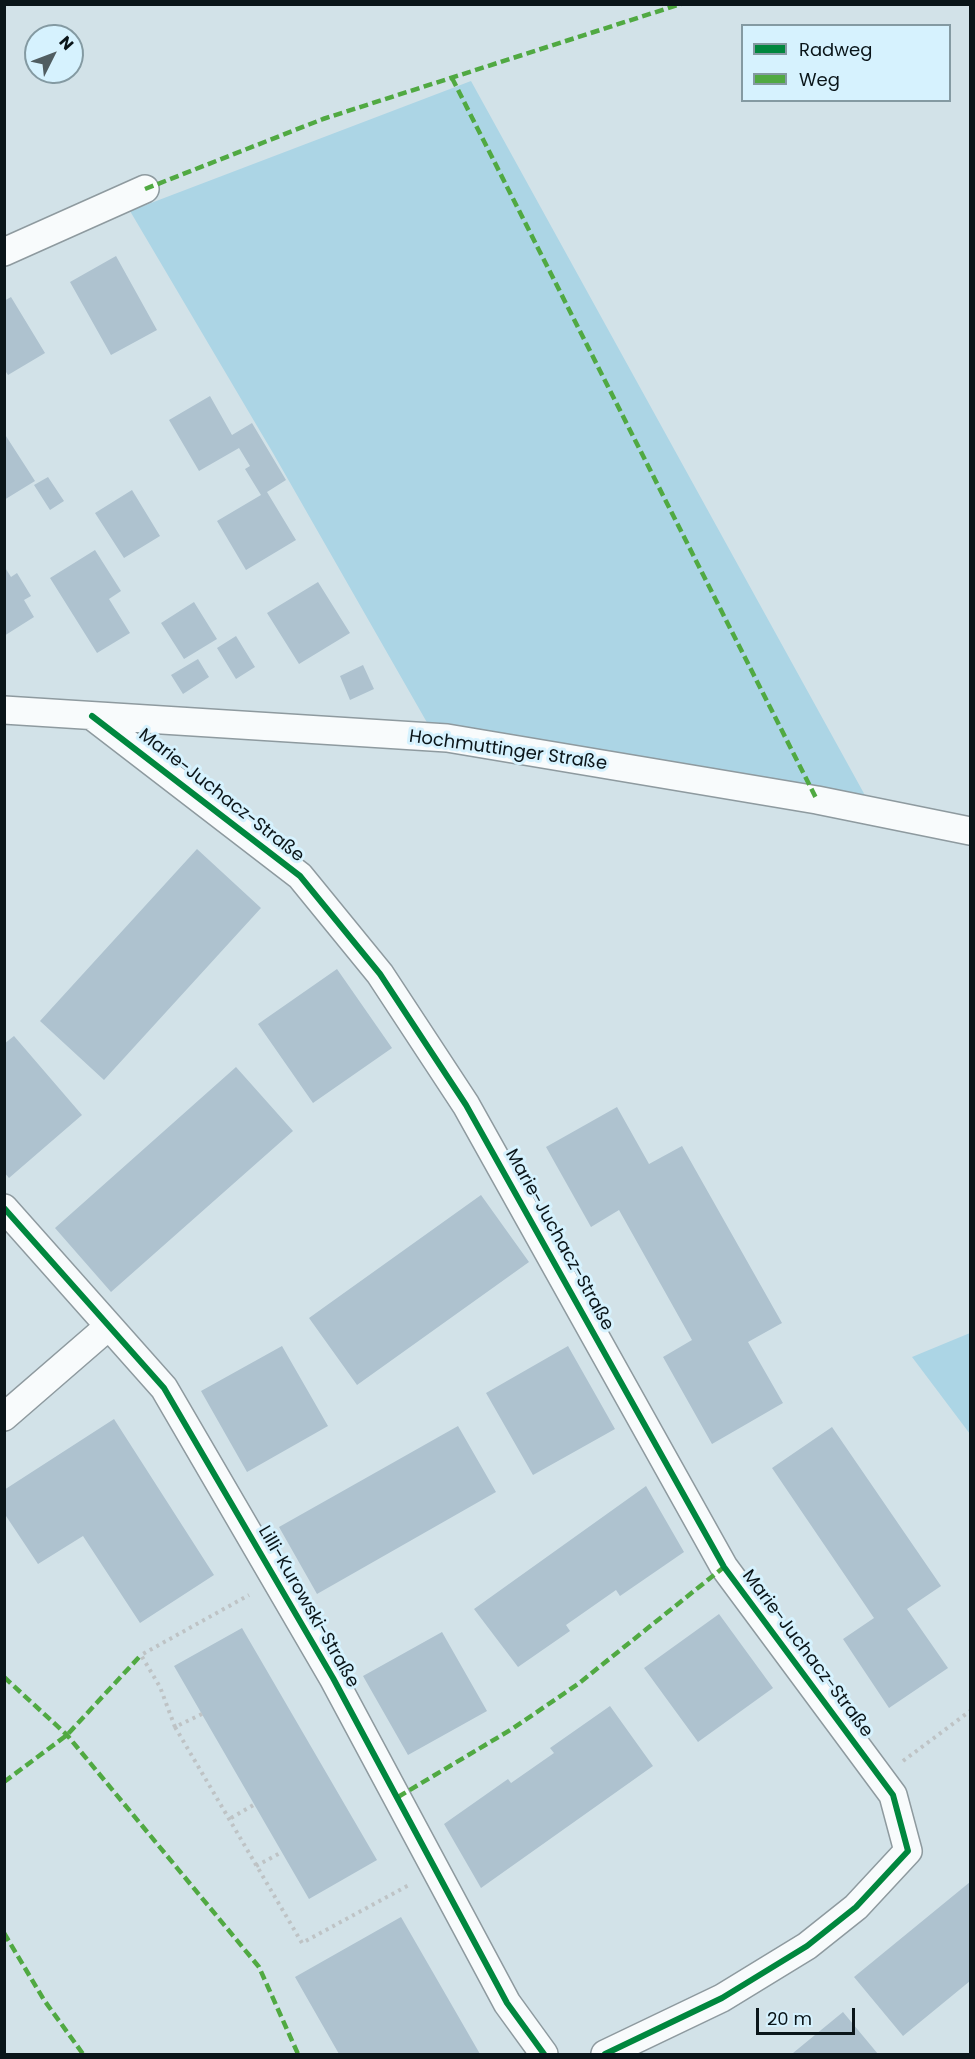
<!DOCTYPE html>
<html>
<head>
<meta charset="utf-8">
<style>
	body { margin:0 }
	#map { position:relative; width:975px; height:2059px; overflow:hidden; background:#d2e2e8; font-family:Poppins,sans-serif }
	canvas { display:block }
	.frame { position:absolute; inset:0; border:6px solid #0a1519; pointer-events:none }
	.legend { position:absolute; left:741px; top:24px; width:210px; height:78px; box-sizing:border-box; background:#d6f2fe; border:2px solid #849aa2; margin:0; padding:8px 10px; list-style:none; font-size:18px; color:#0a1519 }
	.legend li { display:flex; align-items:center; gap:12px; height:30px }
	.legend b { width:30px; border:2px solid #849aa2 }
	.north { position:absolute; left:24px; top:24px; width:60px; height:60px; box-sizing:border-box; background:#d6f2fe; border:2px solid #849aa2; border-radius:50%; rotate:48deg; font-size:16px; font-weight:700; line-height:24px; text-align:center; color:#0a1519 }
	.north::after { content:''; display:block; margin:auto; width:21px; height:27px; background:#505d61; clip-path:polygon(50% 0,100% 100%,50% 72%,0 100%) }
	.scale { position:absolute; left:756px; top:2008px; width:99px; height:27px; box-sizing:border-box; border:3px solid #0a1519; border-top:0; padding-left:8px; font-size:18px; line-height:21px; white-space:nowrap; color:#0a1519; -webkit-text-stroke:4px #d6f2fe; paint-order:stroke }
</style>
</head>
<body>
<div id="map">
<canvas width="975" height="2059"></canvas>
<div class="frame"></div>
<ul class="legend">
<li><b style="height:8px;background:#00873e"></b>Radweg</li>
<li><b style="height:8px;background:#50a942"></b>Weg</li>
</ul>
<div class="north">N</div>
<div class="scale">20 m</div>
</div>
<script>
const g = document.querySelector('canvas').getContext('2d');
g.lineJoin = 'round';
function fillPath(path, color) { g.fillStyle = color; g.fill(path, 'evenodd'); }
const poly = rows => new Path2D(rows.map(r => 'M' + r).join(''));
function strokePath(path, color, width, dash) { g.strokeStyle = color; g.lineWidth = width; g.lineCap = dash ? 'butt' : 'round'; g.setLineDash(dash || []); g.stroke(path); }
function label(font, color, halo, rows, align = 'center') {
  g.font = font + ' Poppins,sans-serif'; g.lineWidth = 6; g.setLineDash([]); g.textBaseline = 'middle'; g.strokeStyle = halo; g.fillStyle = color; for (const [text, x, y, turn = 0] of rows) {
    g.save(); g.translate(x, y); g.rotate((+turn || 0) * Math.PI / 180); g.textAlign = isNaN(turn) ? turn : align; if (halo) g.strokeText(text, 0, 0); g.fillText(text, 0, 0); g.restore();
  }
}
const green = poly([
	[471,81,872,808,441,747,273,453,130,211],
	[970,1333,970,1434,912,1357]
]);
const building = poly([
	[116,256,157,330,111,355,70,282],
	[11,297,45,353,8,375,4,369,4,301],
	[210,396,232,435,252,423,286,480,267,492,296,540,246,570,217,521,261,495,245,469,250,466,239,448,199,471,169,420],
	[4,433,35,481,4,500],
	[48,477,64,501,50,510,34,485],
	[132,490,160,536,124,558,95,513],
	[95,550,121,591,109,599,130,633,97,653,50,578],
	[4,566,11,577,17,573,31,596,24,600,34,617,4,636],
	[318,582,350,633,299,664,267,613],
	[194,602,217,639,184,659,161,623],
	[236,636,255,667,236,679,217,648],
	[198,659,209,677,183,694,171,675],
	[363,665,374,689,350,700,340,676],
	[197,849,261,908,104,1080,40,1021],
	[337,969,392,1048,313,1103,258,1024],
	[14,1036,82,1115,9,1178,4,1172,4,1044],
	[236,1067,293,1131,111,1292,55,1228],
	[617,1107,649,1164,682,1146,782,1323,748,1342,783,1403,712,1444,663,1357,692,1340,619,1210,591,1227,546,1147],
	[481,1195,529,1262,357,1385,309,1318],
	[282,1346,328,1426,247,1472,201,1391],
	[568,1346,615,1429,533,1475,486,1393],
	[114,1419,214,1575,140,1623,83,1536,38,1564,4,1513,4,1490],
	[458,1426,496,1492,317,1594,279,1527],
	[832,1427,941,1586,907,1609,948,1668,889,1708,843,1639,874,1618,772,1468],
	[646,1486,684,1552,620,1596,616,1590,566,1625,570,1631,518,1667,474,1609],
	[719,1614,773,1688,698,1742,644,1668],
	[242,1628,377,1860,309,1899,174,1666],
	[442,1632,487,1711,408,1755,363,1676],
	[610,1706,653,1766,481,1888,444,1824,508,1779,511,1783,554,1753,550,1748],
	[970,1882,970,1981,903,2036,854,1977],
	[401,1917,480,2054,339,2054,295,1977],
	[843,2012,878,2054,795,2054,793,2053]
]);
const path = poly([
	[202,1714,175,1727,302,1943,409,1885],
	[175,1727,160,1687,141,1655,249,1595],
	[903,1761,970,1711],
	[231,1818,255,1804],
	[256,1866,282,1852]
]);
const minor = poly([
	[4,252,145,189],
	[4,710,447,738,817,800,970,831],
	[92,716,300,876,380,974,466,1105,724,1567,893,1795,908,1851,856,1907,807,1946,722,1998,605,2054],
	[4,1208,164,1388,333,1678,507,2003,544,2054],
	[4,1417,109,1326]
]);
const quiet = poly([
	[452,78,817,800],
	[145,189,323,119,681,4],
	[4,1677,67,1735,259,1967,298,2054],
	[4,1782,67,1735,141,1655],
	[398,1797,512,1729,578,1684,724,1567],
	[4,1933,44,2000,83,2054]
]);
const cycleway = poly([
	[92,716,300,876,380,974,466,1105,724,1567,893,1795,908,1851,856,1907,807,1946,722,1998,605,2054],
	[4,1208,164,1388,333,1678,507,2003,544,2054]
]);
const streetNames = [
	["Hochmuttinger Straße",508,751,8],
	["Marie-Juchacz-Straße",221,796,38],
	["Marie-Juchacz-Straße",559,1240,61],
	["Lilli-Kurowski-Straße",308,1607,60],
	["Marie-Juchacz-Straße",807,1654,53]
];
fillPath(green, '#acd5e5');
fillPath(building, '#aec2cf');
strokePath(minor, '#8e9a9f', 30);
strokePath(path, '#bec3c5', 4, [3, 4.5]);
strokePath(minor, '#f8fbfc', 27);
strokePath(quiet, '#50a942', 4.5, [9, 4.5]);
strokePath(cycleway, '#00873e', 6);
label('18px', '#0a1519', '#d6f2fe', streetNames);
</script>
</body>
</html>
